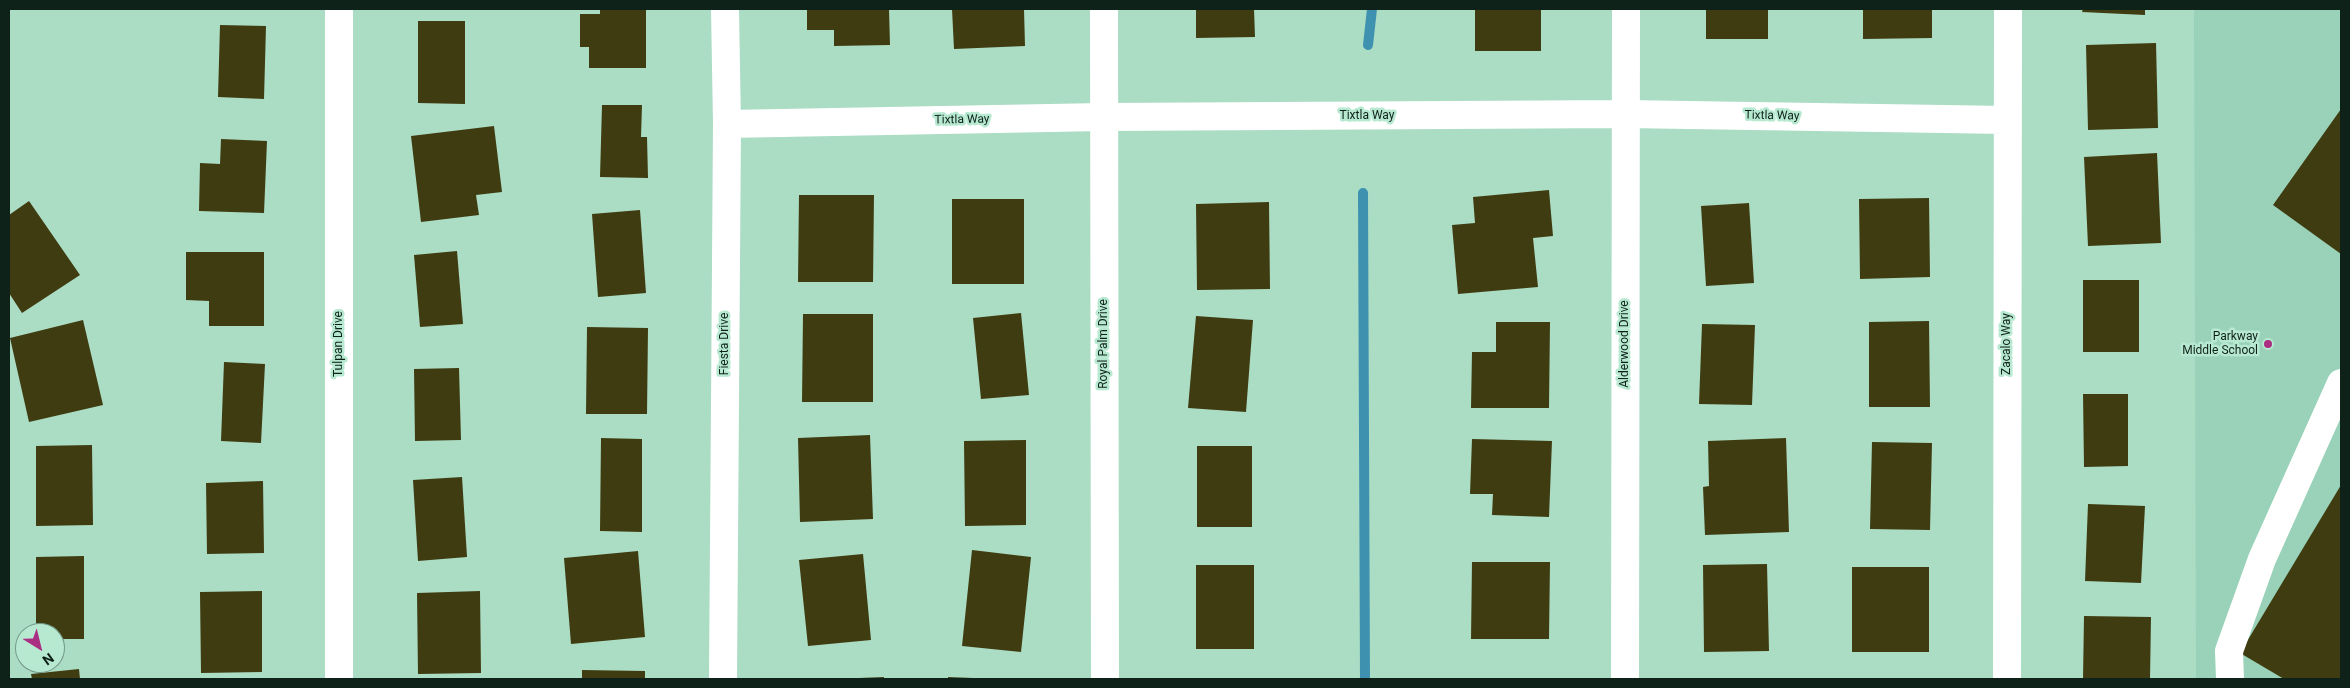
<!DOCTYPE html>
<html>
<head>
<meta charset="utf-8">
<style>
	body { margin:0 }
	#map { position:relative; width:2350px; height:688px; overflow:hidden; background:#abdcc4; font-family:Roboto,sans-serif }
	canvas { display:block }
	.frame { position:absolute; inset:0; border:10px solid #0f221a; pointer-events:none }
	.north { position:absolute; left:15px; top:623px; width:50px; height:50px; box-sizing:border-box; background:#b7e9d1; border:1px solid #749988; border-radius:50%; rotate:144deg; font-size:14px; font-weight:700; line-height:20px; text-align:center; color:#0f221a }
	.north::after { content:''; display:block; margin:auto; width:18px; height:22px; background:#aa2e81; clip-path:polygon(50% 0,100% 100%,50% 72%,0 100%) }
</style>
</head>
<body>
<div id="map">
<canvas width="2350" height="688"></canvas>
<div class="frame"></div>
<div class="north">N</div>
</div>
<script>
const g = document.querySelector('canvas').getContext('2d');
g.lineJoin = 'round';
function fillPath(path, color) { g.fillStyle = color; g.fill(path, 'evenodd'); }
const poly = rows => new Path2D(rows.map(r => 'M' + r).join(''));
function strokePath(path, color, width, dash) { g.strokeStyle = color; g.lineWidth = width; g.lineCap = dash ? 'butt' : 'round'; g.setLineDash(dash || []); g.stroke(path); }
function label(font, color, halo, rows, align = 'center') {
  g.font = font + ' Roboto,sans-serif'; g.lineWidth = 5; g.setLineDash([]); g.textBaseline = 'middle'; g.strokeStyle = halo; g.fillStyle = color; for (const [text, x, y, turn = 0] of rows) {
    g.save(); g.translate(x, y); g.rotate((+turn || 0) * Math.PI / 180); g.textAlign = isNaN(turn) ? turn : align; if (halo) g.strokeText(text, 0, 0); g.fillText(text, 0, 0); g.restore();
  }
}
const built = poly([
	[2194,9,2341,9,2341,679,2196,679]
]);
const stream = poly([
	[1368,45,1372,9],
	[1363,193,1365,679]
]);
const building = poly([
	[600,9,646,9,646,68,589,68,589,47,580,47,580,14,600,14],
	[807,9,889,9,890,45,834,46,834,30,807,30],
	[952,9,1024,9,1025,46,954,49],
	[1196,9,1254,9,1255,37,1196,38],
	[1475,9,1541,9,1541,51,1475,51],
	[1706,9,1768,9,1768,39,1706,39],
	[1863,9,1932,9,1932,38,1863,39],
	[2083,9,2145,9,2145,15,2082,12],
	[418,21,465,21,465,104,418,103],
	[220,25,266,26,264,99,218,97],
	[2156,43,2158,128,2088,130,2086,45],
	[602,105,642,105,641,137,647,137,648,178,600,177],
	[2341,109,2341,254,2273,205],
	[494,126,502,192,476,195,479,215,421,222,411,136],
	[221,139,267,141,264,213,199,211,200,163,220,164],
	[2157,153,2161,243,2088,246,2084,157],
	[1549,190,1553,236,1533,238,1538,287,1458,294,1452,225,1475,223,1473,197],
	[799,195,874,195,873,282,798,282],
	[1929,198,1930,277,1860,279,1859,199],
	[952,199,1024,199,1024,284,952,284],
	[29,201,80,275,22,313,9,293,9,215],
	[1269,202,1270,289,1197,290,1196,204],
	[1749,203,1754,283,1706,286,1701,206],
	[640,210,646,293,598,297,592,214],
	[457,251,463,324,420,327,414,255],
	[186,252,264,252,264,326,209,326,209,301,186,300],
	[2083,280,2139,280,2139,352,2083,352],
	[1021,313,1029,395,981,399,973,318],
	[803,314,873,314,873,402,802,402],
	[1196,316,1253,320,1246,412,1188,408],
	[83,320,103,405,29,422,10,338],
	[1929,321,1930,407,1869,407,1869,322],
	[1496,322,1550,322,1549,408,1471,408,1472,352,1496,352],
	[1702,324,1755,325,1752,405,1699,404],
	[587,327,648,328,647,414,586,414],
	[224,362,265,364,261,443,221,441],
	[459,368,461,440,415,441,414,369],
	[2083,394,2128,394,2128,466,2084,467],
	[870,435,873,519,800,522,798,438],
	[601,438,642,439,642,532,600,531],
	[1786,438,1789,532,1705,535,1703,487,1709,486,1708,441],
	[1472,439,1552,441,1549,517,1492,515,1493,494,1470,494],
	[1026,440,1026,525,965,526,964,441],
	[1872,442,1932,443,1930,530,1870,529],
	[92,445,93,525,36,526,36,446],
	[1197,446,1252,446,1252,527,1197,527],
	[462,477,467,557,418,561,413,480],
	[263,481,264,553,207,554,206,483],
	[2341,485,2341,679,2284,679,2240,653],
	[2088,504,2145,506,2141,583,2085,581],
	[972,550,1031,557,1021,652,962,646],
	[638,551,645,637,571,644,564,558],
	[863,554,871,640,808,646,799,560],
	[84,556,84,639,55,639,55,633,36,633,36,557],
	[1472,562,1550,562,1549,639,1471,639],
	[1767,564,1769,651,1704,652,1703,565],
	[1196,565,1254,565,1254,649,1196,649],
	[1852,567,1929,567,1929,652,1852,652],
	[262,591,262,672,201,673,200,592],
	[480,591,481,673,418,674,417,593],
	[2084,616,2151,617,2150,679,2083,679],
	[79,669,80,679,32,679,31,674],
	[582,670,645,671,645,679,582,679],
	[884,677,884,679,859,679,859,678],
	[948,677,973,678,973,679,948,679]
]);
const minor = poly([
	[1104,9,1105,679],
	[727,124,1103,117,1625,114,2007,120],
	[339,679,339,9],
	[723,679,727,124,725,9],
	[1625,679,1626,9],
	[2007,679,2008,9],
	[2230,679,2229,651,2262,559,2341,383]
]);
const markers = [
	[2268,344,5,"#aa2e81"]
];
const streetNames = [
	["Tixtla Way",1367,116],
	["Tixtla Way",1772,116,1],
	["Tixtla Way",962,120,-1],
	["Tulpan Drive",339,344,-90],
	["Fiesta Drive",725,344,-90],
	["Royal Palm Drive",1104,344,-90],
	["Alderwood Drive",1625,344,-90],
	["Zacalo Way",2007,344,-90]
];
const poiNames = [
	["Parkway",2258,337],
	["Middle School",2258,351]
];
fillPath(built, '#99d2b8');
strokePath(stream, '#3e92b0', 10);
fillPath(building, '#403c11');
strokePath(minor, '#fff', 28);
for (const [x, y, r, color] of markers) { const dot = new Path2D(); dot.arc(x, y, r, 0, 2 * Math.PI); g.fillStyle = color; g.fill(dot); strokePath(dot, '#b7e9d1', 2); }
label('12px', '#0f221a', '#b7e9d1', streetNames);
label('12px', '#0f221a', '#b7e9d1', poiNames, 'right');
</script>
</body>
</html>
